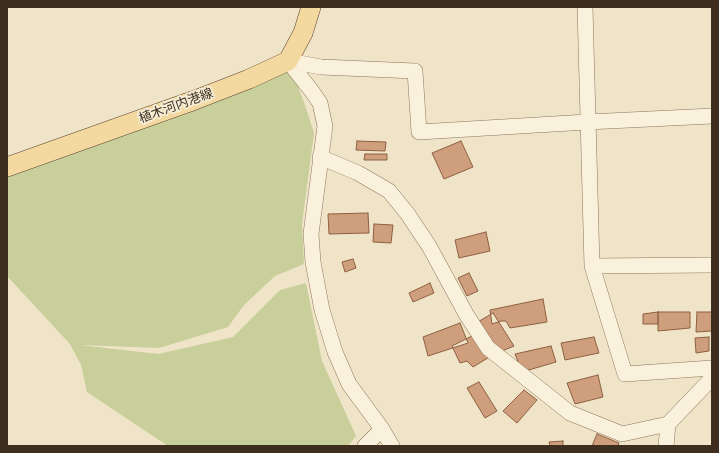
<!DOCTYPE html>
<html>
<head>
<meta charset="utf-8">
<style>
	body { margin:0 }
	#map { position:relative; width:719px; height:453px; overflow:hidden; background:#f0e4c8; font-family:"Roboto Serif",serif }
	canvas { display:block }
	.frame { position:absolute; inset:0; border:8px solid #3d2e20; pointer-events:none }
</style>
</head>
<body>
<div id="map">
<canvas width="719" height="453"></canvas>
<div class="frame"></div>
</div>
<script>
const g = document.querySelector('canvas').getContext('2d');
g.lineJoin = 'round';
function fillPath(path, color) { g.fillStyle = color; g.fill(path, 'evenodd'); }
const poly = rows => new Path2D(rows.map(r => 'M' + r).join(''));
function strokePath(path, color, width, dash) { g.strokeStyle = color; g.lineWidth = width; g.lineCap = dash ? 'butt' : 'round'; g.setLineDash(dash || []); g.stroke(path); }
function label(font, color, halo, rows, align = 'center') {
  g.font = font + ' "Roboto Serif","Noto Sans JP",serif'; g.lineWidth = 3.5; g.setLineDash([]); g.textBaseline = 'middle'; g.strokeStyle = halo; g.fillStyle = color; for (const [text, x, y, turn = 0] of rows) {
    g.save(); g.translate(x, y); g.rotate((+turn || 0) * Math.PI / 180); g.textAlign = isNaN(turn) ? turn : align; if (halo) g.strokeText(text, 0, 0); g.fillText(text, 0, 0); g.restore();
  }
}
const green = poly([
	[288,61,305,105,314,133,302,224,304,264,275,276,244,305,228,327,159,348,80,345,158,354,233,337,280,290,306,283,322,361,356,436,348,446,168,446,87,392,81,365,70,344,7,276,7,167]
]);
const building = poly([
	[357,141,386,142,385,151,356,150,357,141],
	[461,141,473,167,444,179,432,153,461,141],
	[365,154,387,154,387,160,364,160,365,154],
	[368,213,369,233,329,234,328,214,368,213],
	[374,224,393,225,391,243,373,242,374,224],
	[486,232,490,251,459,258,455,240,486,232],
	[353,259,356,268,345,272,342,262,353,259],
	[469,273,478,291,467,296,458,278,469,273],
	[430,283,434,293,413,302,409,293,430,283],
	[543,299,547,322,510,328,506,321,501,321,492,324,490,310,543,299],
	[658,312,690,312,690,328,658,331,658,312],
	[658,312,658,324,643,324,643,314,658,312],
	[697,312,712,312,712,331,696,332,697,312],
	[493,313,514,346,495,354,476,323,493,313],
	[460,323,468,343,428,356,423,337,460,323],
	[476,334,491,356,473,367,467,361,460,363,452,346,476,334],
	[594,337,599,353,565,360,561,343,594,337],
	[709,337,709,351,696,353,695,338,709,337],
	[551,346,556,362,522,372,515,354,551,346],
	[598,375,603,397,575,404,567,383,598,375],
	[479,382,497,411,485,418,467,388,479,382],
	[524,390,537,400,517,423,503,411,524,390],
	[597,434,619,443,618,446,592,446,597,434],
	[563,441,563,446,550,446,549,442,563,441]
]);
const minor = poly([
	[585,7,592,266,625,374,712,368],
	[288,61,321,67,415,71,419,132,587,122,712,116],
	[288,61,311,90,320,103,325,126,311,234,313,262,322,310,335,352,349,384,382,429,365,446],
	[320,157,358,173,389,191,407,213,429,246,466,314,488,348,570,413,622,434,668,424,712,378],
	[592,266,712,265],
	[382,429,392,446],
	[666,446,668,424]
]);
const major = poly([
	[7,167,195,100,249,79,288,61,303,33,311,7]
]);
const streetNames = [
	["植木河内港線",176,106,-20]
];
fillPath(green, '#c9cf9b');
fillPath(building, '#cf9f7d');
strokePath(building, '#8d5f41', 1);
strokePath(minor, '#8d765c', 16);
strokePath(major, '#5b4430', 20);
strokePath(minor, '#faf1dc', 15);
strokePath(major, '#f3d9a0', 19);
label('13px', '#3d2e20', '#f7eed8', streetNames);
</script>
</body>
</html>
